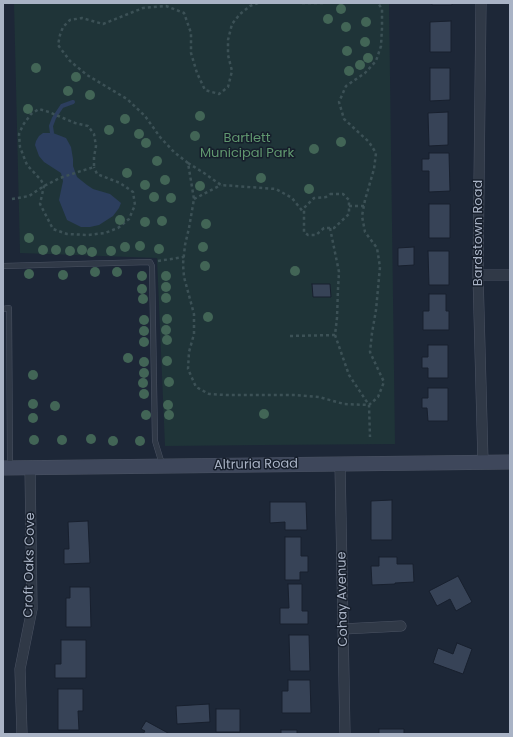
<!DOCTYPE html>
<html>
<head>
<meta charset="utf-8">
<style>
	body { margin:0 }
	#map { position:relative; width:513px; height:737px; overflow:hidden; background:#1d2737; font-family:Poppins,sans-serif }
	canvas { display:block }
	.frame { position:absolute; inset:0; border:4px solid #a9b3c5; pointer-events:none }
</style>
</head>
<body>
<div id="map">
<canvas width="513" height="737"></canvas>
<div class="frame"></div>
</div>
<script>
const g = document.querySelector('canvas').getContext('2d');
g.lineJoin = 'round';
function fillPath(path, color) { g.fillStyle = color; g.fill(path, 'evenodd'); }
const poly = rows => new Path2D(rows.map(r => 'M' + r).join(''));
function strokePath(path, color, width, dash) { g.strokeStyle = color; g.lineWidth = width; g.lineCap = dash ? 'butt' : 'round'; g.setLineDash(dash || []); g.stroke(path); }
function label(font, color, halo, rows, align = 'center') {
  g.font = font + ' Poppins,sans-serif'; g.lineWidth = 3; g.setLineDash([]); g.textBaseline = 'middle'; g.strokeStyle = halo; g.fillStyle = color; for (const [text, x, y, turn = 0] of rows) {
    g.save(); g.translate(x, y); g.rotate((+turn || 0) * Math.PI / 180); g.textAlign = isNaN(turn) ? turn : align; if (halo) g.strokeText(text, 0, 0); g.fillText(text, 0, 0); g.restore();
  }
}
const green = poly([
	[14,3,389,3,395,444,264,445,165,446,157,258,20,253]
]);
const water = poly([
	[43,133,53,133,66,138,71,147,73,159,73,166,77,177,87,185,93,189,110,194,121,203,119,208,113,216,99,225,90,227,81,227,67,220,59,200,63,181,61,173,44,162,39,156,35,145,36,141,39,136]
]);
const stream = poly([
	[52,133,51,126,54,118,62,106,73,102]
]);
const building = poly([
	[432,3,452,3,452,5,432,5,432,3],
	[451,21,451,52,430,52,430,22,451,21],
	[430,68,450,68,450,100,430,101,430,68],
	[448,112,448,145,429,146,428,113,448,112],
	[429,153,449,153,450,191,429,192,429,171,422,171,422,159,429,159,429,153],
	[429,204,450,204,450,238,429,238,429,204],
	[414,247,414,265,398,266,398,248,414,247],
	[428,251,449,251,449,285,429,285,428,251],
	[312,284,330,284,331,297,313,297,312,284],
	[429,294,446,294,446,311,449,311,449,330,423,330,423,311,429,311,429,294],
	[428,345,448,345,448,378,428,378,428,368,422,368,422,357,428,357,428,345],
	[428,388,448,388,448,421,428,421,427,408,422,408,422,398,428,398,428,388],
	[392,500,392,540,371,540,371,501,392,500],
	[270,502,306,502,307,530,285,530,285,522,270,523,270,502],
	[88,521,90,563,64,564,64,549,69,549,68,522,88,521],
	[285,537,301,537,301,556,308,556,308,572,300,572,300,580,285,580,285,537],
	[379,557,397,557,397,564,413,564,414,582,395,583,395,584,372,585,371,566,379,566,379,557],
	[458,576,472,602,456,611,450,599,437,606,429,591,458,576],
	[288,584,302,584,302,611,308,611,308,624,280,624,280,608,289,608,288,584],
	[70,587,90,587,91,627,66,627,66,598,70,598,70,587],
	[289,635,309,635,310,671,290,671,289,635],
	[61,640,86,640,86,678,55,678,55,664,61,664,61,640],
	[457,643,472,649,463,674,433,663,438,648,453,654,457,643],
	[288,680,310,680,311,713,282,713,282,691,288,691,288,680],
	[58,689,83,689,83,711,78,711,79,730,58,730,58,689],
	[209,704,210,722,177,724,176,706,209,704],
	[216,709,240,709,240,732,216,732,216,709],
	[146,721,168,733,168,734,143,734,145,731,141,729,146,721],
	[379,729,404,729,404,734,379,734,379,729],
	[281,730,297,730,297,734,281,734,281,730]
]);
const path = poly([
	[258,3,250,6,240,14,232,24,228,40,228,55,232,71,228,87,219,94,205,90,197,73,191,53,191,33,184,13,166,6,143,8,103,24,82,18,70,20,63,27,60,35,58,45,70,61,87,75,127,99,145,116,160,137,174,152,188,163,194,199,189,228,185,245,183,264,184,277,194,314,194,334,189,352,188,369,196,387,209,394,226,395,296,395,319,397,344,404,369,405,378,397,384,382,376,365,370,352,372,333,376,310,380,267,377,248,365,232,362,216,365,200,374,169,376,153,369,142,344,119,339,102,346,86,365,73,376,61,381,46,382,28,382,9,378,3],
	[302,3,324,3],
	[188,163,204,173,221,185,276,189,292,198,304,213],
	[330,194,343,194,349,200,349,214,334,228,324,228,316,235,308,235,304,232,304,208,314,198,326,197,330,194],
	[12,199,29,196,44,186,60,178,78,172,94,167,94,157,96,146,94,134,88,126,75,123,63,118,49,112,39,109,31,114,23,125,19,134,20,147,27,165,41,180,44,186,40,204,53,229,67,234,88,235,105,233,118,228,129,219,135,205,133,192,120,183,97,174,94,167],
	[194,199,221,185],
	[349,206,364,206],
	[330,228,339,272,338,289,337,318,335,335,349,375,369,405,370,437],
	[158,261,184,257],
	[290,336,335,335]
]);
const lane = poly([
	[3,266,150,262,152,266,155,441,162,464],
	[3,309,9,308,10,467]
]);
const street = poly([
	[481,3,478,275,483,462],
	[478,275,510,275],
	[340,464,345,734],
	[343,629,401,626],
	[22,734,20,669,32,609,30,467]
]);
const secondary = poly([
	[3,468,510,462]
]);
const trees = [
	[341,9],
	[328,19],
	[366,22],
	[346,27],
	[365,42],
	[347,51],
	[368,58],
	[360,65],
	[36,68],
	[349,71],
	[76,77],
	[68,91],
	[90,95],
	[28,109],
	[200,116],
	[125,119],
	[109,130],
	[139,134],
	[195,136],
	[341,142],
	[146,143],
	[314,149],
	[157,161],
	[127,173],
	[261,178],
	[165,180],
	[145,185],
	[200,186],
	[309,189],
	[154,197],
	[171,198],
	[120,220],
	[162,221],
	[145,222],
	[206,224],
	[29,238],
	[140,246],
	[125,247],
	[203,247],
	[159,249],
	[43,250],
	[56,250],
	[82,250],
	[70,251],
	[111,251],
	[92,252],
	[205,266],
	[295,271],
	[95,272],
	[117,272],
	[29,274],
	[63,275],
	[142,276],
	[166,276],
	[166,287],
	[142,289],
	[166,298],
	[143,299],
	[208,317],
	[167,319],
	[144,320],
	[166,330],
	[144,331],
	[167,340],
	[144,342],
	[128,358],
	[167,361],
	[144,362],
	[144,373],
	[33,375],
	[169,382],
	[143,383],
	[144,394],
	[33,404],
	[168,405],
	[55,406],
	[264,414],
	[146,415],
	[169,415],
	[33,418],
	[91,439],
	[34,440],
	[62,440],
	[113,441],
	[140,441]
];
const parkNames = [
	["Bartlett",247,139],
	["Municipal Park",247,154]
];
const streetNames = [
	["Bardstown Road",479,233,-90],
	["Altruria Road",256,465,-1],
	["Croft Oaks Cove",30,565,-89],
	["Cohay Avenue",343,599,-91]
];
fillPath(green, '#1f3438');
fillPath(water, '#2c3e5e');
strokePath(stream, '#2c3e5e', 4);
fillPath(building, '#374357');
strokePath(building, '#18202e', 1);
strokePath(lane, '#4b5363', 6);
strokePath(street, '#4b5363', 11);
strokePath(secondary, '#4b5363', 15);
strokePath(path, '#3c5156', 2.5, [3, 3]);
strokePath(lane, '#303947', 5);
strokePath(street, '#303947', 10);
strokePath(secondary, '#3e475b', 14);
g.fillStyle = '#426556';
for (const [x, y] of trees) { g.beginPath(); g.arc(x, y, 5, 0, 2 * Math.PI); g.fill(); }
label('13px', '#60976f', '#161e2b', parkNames);
label('13px', '#a9b3c5', '#161e2b', streetNames);
</script>
</body>
</html>
